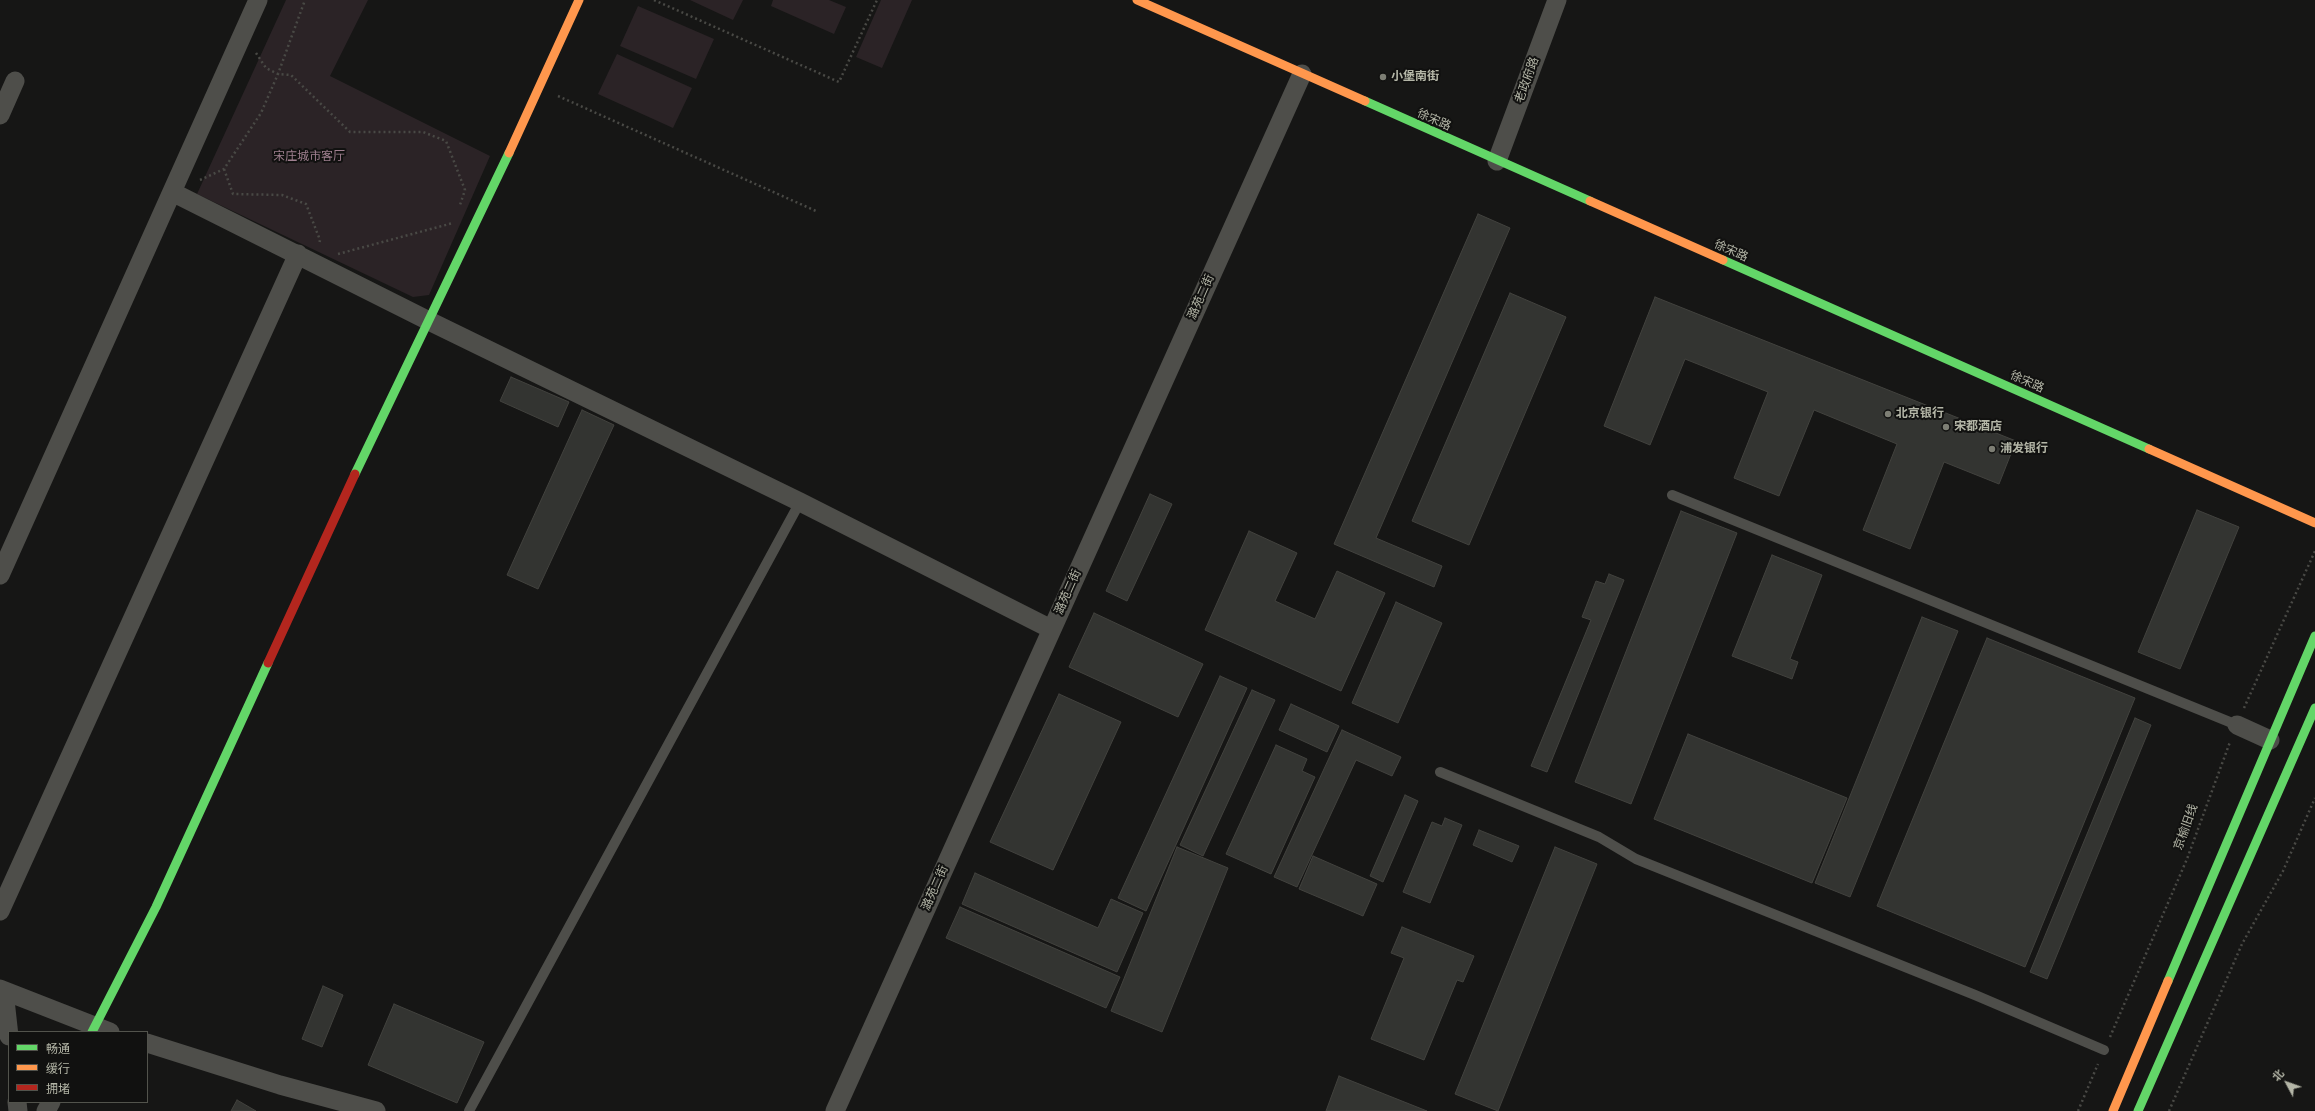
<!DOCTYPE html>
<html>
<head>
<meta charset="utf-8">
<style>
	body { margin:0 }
	#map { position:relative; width:2315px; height:1111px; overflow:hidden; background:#161615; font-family:"PT Sans Narrow","Noto Sans SC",sans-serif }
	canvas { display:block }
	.legend { position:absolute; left:8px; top:1031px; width:140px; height:72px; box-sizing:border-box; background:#111110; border:1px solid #52534c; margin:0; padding:5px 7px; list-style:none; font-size:12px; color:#b4b6a7 }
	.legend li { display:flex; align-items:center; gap:8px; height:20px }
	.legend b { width:20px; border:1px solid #52534c }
	.north { position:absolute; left:2267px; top:1063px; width:40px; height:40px; -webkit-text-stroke:3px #111110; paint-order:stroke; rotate:311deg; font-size:11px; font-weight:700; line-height:16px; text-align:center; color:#b4b6a7 }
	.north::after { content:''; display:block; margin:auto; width:14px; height:18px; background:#b4b6a7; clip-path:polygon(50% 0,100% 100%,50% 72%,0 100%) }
</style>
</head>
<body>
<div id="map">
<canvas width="2315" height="1111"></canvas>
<ul class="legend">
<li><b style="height:5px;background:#63d668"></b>畅通</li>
<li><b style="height:5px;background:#ff974d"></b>缓行</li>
<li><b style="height:5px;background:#b3261e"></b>拥堵</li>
</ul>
<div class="north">北</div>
</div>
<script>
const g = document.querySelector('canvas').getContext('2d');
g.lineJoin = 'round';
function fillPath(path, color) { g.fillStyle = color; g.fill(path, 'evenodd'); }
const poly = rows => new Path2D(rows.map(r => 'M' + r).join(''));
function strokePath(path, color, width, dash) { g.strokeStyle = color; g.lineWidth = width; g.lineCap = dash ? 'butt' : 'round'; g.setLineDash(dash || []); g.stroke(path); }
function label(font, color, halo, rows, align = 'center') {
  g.font = font + ' "PT Sans Narrow","Noto Sans SC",sans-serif'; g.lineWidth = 4; g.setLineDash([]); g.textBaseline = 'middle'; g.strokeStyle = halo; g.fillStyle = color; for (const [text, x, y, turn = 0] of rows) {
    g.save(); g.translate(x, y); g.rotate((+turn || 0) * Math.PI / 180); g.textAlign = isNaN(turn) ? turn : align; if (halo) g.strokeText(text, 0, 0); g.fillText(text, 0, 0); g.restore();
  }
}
const green = poly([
	[286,0,368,0,330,76,490,156,429,295,413,297,197,194],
	[690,0,743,0,733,20],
	[773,0,829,0,846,7,834,34,771,6],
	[881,0,912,0,882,68,856,57],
	[638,6,714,39,696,79,620,46],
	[617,54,692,88,673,128,598,94]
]);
const building = poly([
	[1478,214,1510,228,1376,538,1442,566,1434,587,1334,544,1478,214],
	[1510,293,1566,317,1469,545,1412,521,1510,293],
	[1655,297,2016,441,1999,484,1944,462,1910,549,1863,530,1897,444,1814,410,1779,496,1734,478,1768,392,1685,359,1650,445,1604,426,1655,297],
	[511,377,569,402,558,427,500,401,511,377],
	[582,410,614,425,538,589,507,575,582,410],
	[1150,494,1172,504,1127,601,1106,591,1150,494],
	[2197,510,2239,527,2180,669,2138,652,2197,510],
	[1681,511,1737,533,1631,804,1575,782,1681,511],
	[1249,531,1297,553,1275,601,1315,619,1337,571,1385,593,1341,691,1205,630,1249,531],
	[1772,555,1822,575,1790,659,1798,662,1792,679,1732,656,1772,555],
	[1609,574,1624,580,1547,772,1531,766,1591,620,1582,617,1596,581,1605,584,1609,574],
	[1396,602,1442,623,1398,723,1352,703,1396,602],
	[1094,613,1203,664,1178,717,1069,667,1094,613],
	[1922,617,1958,631,1850,897,1815,883,1922,617],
	[1987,638,2135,698,2025,967,1877,906,1987,638],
	[1220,676,1247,688,1146,911,1118,898,1220,676],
	[1252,690,1275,700,1203,856,1180,845,1252,690],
	[1059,694,1121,722,1053,870,990,842,1059,694],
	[1291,704,1339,726,1327,752,1279,730,1291,704],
	[2135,718,2151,725,2047,979,2030,972,2135,718],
	[1342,730,1401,757,1392,776,1356,760,1297,887,1274,877,1342,730],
	[1688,734,1847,798,1812,883,1654,819,1688,734],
	[1276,745,1307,759,1302,771,1315,777,1271,874,1226,854,1276,745],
	[1405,795,1418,801,1383,882,1370,876,1405,795],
	[1445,818,1462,825,1430,903,1403,892,1432,822,1442,826,1445,818],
	[1479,830,1519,846,1512,862,1473,845,1479,830],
	[1177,847,1228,868,1162,1032,1111,1011,1177,847],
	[1555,847,1597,864,1498,1111,1455,1094,1555,847],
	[1313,856,1377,884,1363,916,1299,889,1313,856],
	[975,873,1098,928,1111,899,1143,913,1117,972,962,904,975,873],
	[960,907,1120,977,1106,1008,946,938,960,907],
	[1402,927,1474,956,1463,982,1457,980,1424,1060,1371,1039,1404,958,1391,953,1402,927],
	[323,986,343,995,322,1047,302,1039,323,986],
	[394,1004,484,1042,457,1103,368,1065,394,1004],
	[1339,1076,1427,1111,1326,1111,1339,1076],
	[237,1100,256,1111,231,1111,237,1100]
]);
const path = poly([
	[654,0,839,82,877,0],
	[256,53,266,68,278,74,291,75,350,132,423,132,446,141,465,190,460,205],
	[558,96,816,211],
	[224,169,233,194,282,195,306,204,320,240,319,245],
	[200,180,224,169,261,113,278,74,305,0],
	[338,254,453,223],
	[2244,708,2315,551],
	[2110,1037,2187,859,2230,742],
	[2078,1111,2098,1064],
	[2169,1111,2242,944,2283,871,2315,798]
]);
const lane = poly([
	[1672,495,2237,725],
	[1440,772,1599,837,1636,859,1975,995,2104,1050],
	[469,1111,800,502]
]);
const street = poly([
	[0,115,15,81],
	[1497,161,1557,0],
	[172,192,429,321,800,502,1051,629],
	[0,575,258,0],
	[2237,725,2270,740],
	[0,911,298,254],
	[0,989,110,1032],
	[4,991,9,1036],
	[147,1043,280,1085,376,1111],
	[17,1102,18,1111],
	[46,1111,51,1102],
	[835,1111,1302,74]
]);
const fast = poly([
	[1365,101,1590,201],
	[1723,260,2149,449],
	[355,474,509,153],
	[2168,981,2315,636],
	[92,1032,156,907,268,663],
	[2138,1111,2315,708]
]);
const slow = poly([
	[1137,0,1365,101],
	[509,153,579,0],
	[1590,201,1723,260],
	[2149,449,2315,523],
	[2113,1111,2168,981]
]);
const jam = poly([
	[268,663,355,474]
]);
const markers = [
	[1383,77,4,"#7d7e74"],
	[1888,414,4,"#7d7e74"],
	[1946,427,4,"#7d7e74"],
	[1992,449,4,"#7d7e74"]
];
const poiNames = [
	["小堡南街",1391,77],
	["北京银行",1896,414],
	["宋都酒店",1954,427],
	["浦发银行",2000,449]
];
const streetNames = [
	["老政府路",1527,80,-70],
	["徐宋路",1434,120,24],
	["徐宋路",1731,251,24],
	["潞苑二街",1201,297,-66],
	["徐宋路",2027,382,24],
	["潞苑二街",1068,592,-66],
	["京榆旧线",2186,827,-70],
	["潞苑二街",935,888,-66]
];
const parkNames = [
	["宋庄城市客厅",309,157]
];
fillPath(green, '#2b2326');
fillPath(building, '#333431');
strokePath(building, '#42423e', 1);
strokePath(path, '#494945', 2.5, [2, 3]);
strokePath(lane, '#4e4e4a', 10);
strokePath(street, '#4e4e4a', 19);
strokePath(fast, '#63d668', 9);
strokePath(slow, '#ff974d', 9);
strokePath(jam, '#b3261e', 9);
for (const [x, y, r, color] of markers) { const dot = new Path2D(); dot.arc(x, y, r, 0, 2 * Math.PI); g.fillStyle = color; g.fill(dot); strokePath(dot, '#111110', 1.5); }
label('bold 12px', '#b4b6a7', '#111110', poiNames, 'left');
label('12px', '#b4b6a7', '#111110', streetNames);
label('12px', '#a08090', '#111110', parkNames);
</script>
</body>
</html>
